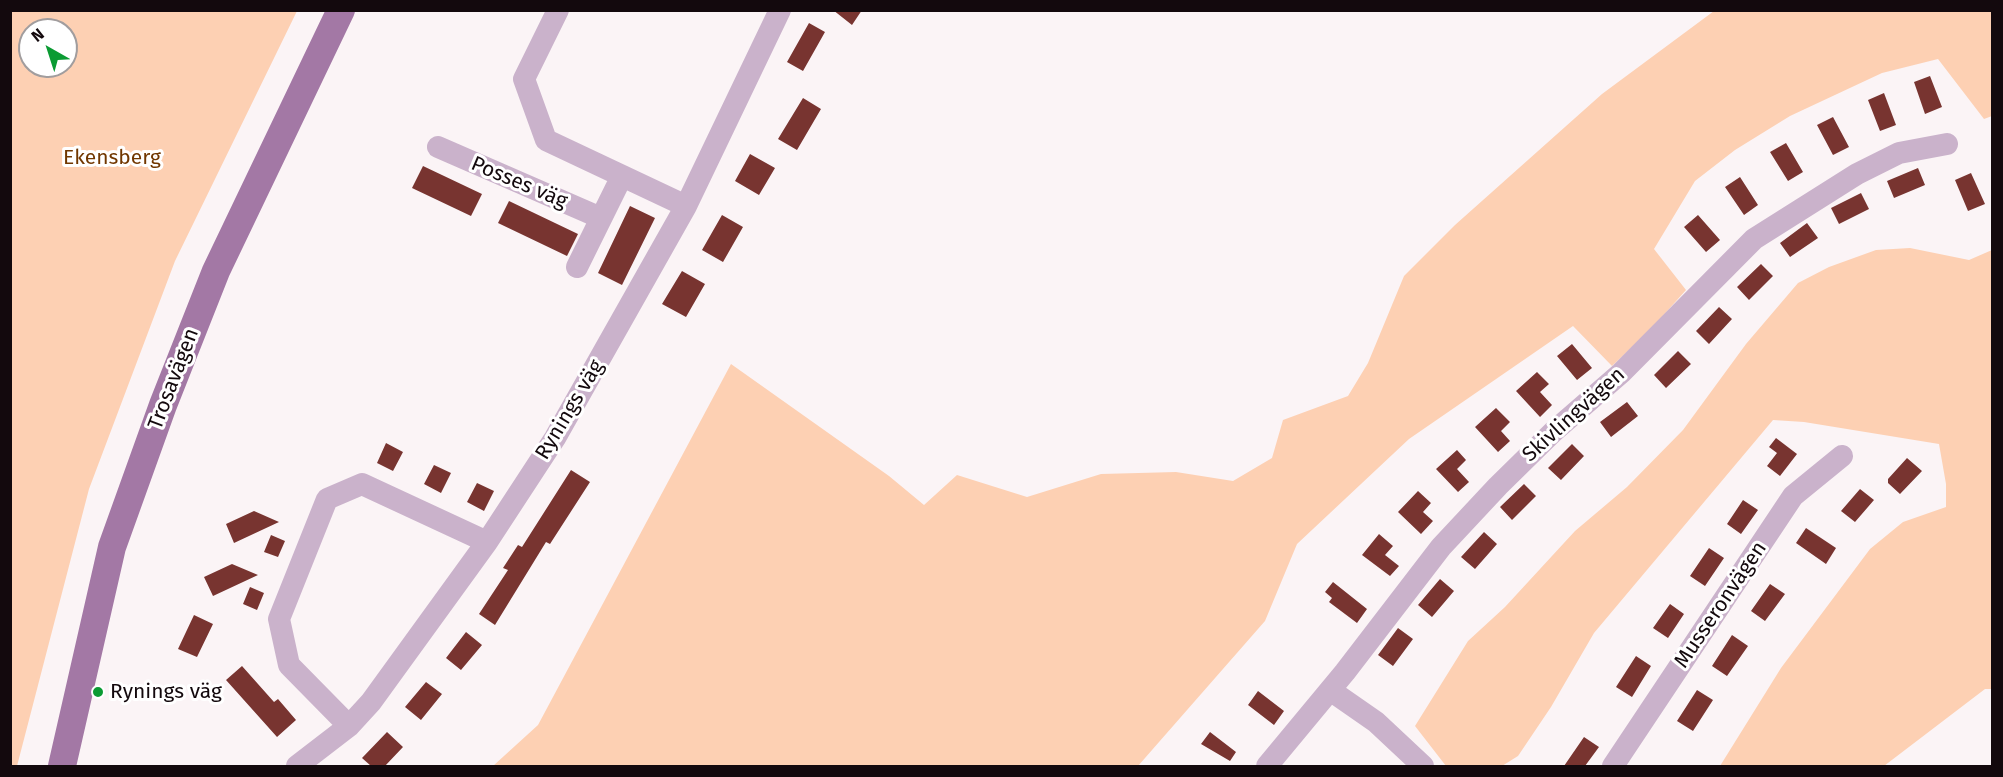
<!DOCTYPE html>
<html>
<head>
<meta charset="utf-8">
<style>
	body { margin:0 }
	#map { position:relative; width:2003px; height:777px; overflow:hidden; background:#fbf4f6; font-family:"Fira Sans",sans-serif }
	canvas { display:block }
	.frame { position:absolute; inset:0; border:12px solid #13090d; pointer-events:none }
	.north { position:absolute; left:18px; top:18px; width:60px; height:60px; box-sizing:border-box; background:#fff; border:2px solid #a19d9e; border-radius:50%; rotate:321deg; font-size:16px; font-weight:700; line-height:24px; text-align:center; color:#13090d }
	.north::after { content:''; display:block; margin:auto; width:21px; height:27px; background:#0b9b33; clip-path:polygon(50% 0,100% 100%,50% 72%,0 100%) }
</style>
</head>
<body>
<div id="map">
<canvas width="2003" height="777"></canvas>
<div class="frame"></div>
<div class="north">N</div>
</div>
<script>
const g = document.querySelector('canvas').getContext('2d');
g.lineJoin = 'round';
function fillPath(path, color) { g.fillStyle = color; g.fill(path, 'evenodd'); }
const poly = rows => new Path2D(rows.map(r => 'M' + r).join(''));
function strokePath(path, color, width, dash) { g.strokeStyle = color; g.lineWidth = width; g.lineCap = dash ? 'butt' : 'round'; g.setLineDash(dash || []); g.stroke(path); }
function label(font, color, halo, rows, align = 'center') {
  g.font = font + ' "Fira Sans",sans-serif'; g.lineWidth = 6; g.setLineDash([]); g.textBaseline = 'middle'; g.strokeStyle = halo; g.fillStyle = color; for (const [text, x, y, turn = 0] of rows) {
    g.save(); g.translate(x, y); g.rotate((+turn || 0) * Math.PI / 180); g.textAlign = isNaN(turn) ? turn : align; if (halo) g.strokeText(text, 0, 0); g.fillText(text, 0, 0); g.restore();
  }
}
const green = poly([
	[10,11,297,11,175,261,89,489,17,766,10,766],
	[30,30,66,30,66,66,30,66],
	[1714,11,1992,11,1992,116,1984,119,1938,59,1882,73,1790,116,1735,150,1695,181,1654,249,1686,290,1652,328,1612,366,1573,326,1409,439,1297,544,1265,621,1138,766,493,766,538,725,731,364,889,476,924,505,957,475,1027,497,1101,474,1176,472,1233,481,1272,458,1283,420,1348,396,1368,363,1404,276,1455,225,1602,94],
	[1910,248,1969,260,1992,250,1992,689,1985,689,1884,766,1720,766,1781,668,1870,549,1903,522,1946,507,1946,484,1939,444,1804,422,1773,420,1594,633,1551,707,1518,756,1502,766,1446,766,1415,726,1468,641,1505,607,1575,531,1627,487,1683,430,1746,344,1798,283,1829,267,1876,250]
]);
const building = poly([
	[833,10,862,10,852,25],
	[809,23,825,32,803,71,787,62],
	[1930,76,1942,107,1925,114,1914,82],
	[1884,93,1896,125,1880,131,1868,100],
	[803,98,821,109,797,150,778,139],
	[1833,117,1849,147,1833,155,1817,125],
	[1786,143,1803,172,1788,181,1770,152],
	[750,154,775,168,759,195,735,181],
	[423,166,482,194,471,216,412,188],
	[1918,168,1925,185,1894,198,1887,181],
	[1971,173,1985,204,1968,211,1955,180],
	[1740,177,1758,205,1744,215,1725,187],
	[1861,193,1869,209,1839,224,1831,208],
	[509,201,578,234,567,256,498,223],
	[630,206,655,218,622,285,598,273],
	[722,215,743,227,723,262,702,250],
	[1698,215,1720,240,1706,252,1684,227],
	[1807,223,1818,238,1790,257,1780,243],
	[1761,264,1773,276,1749,300,1737,287],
	[682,271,705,284,686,317,662,304],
	[1719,307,1732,319,1709,344,1696,331],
	[1572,344,1592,368,1577,380,1557,356],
	[1678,351,1691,364,1666,388,1654,375],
	[1537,372,1549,384,1540,392,1552,405,1540,417,1516,391],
	[1627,402,1638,416,1611,437,1600,422],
	[1496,408,1510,422,1501,431,1510,441,1498,452,1475,427],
	[1776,438,1797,454,1780,476,1767,466,1777,453,1769,447],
	[386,443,403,452,393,471,377,463],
	[1572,444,1584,456,1561,480,1548,468],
	[1457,450,1466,460,1457,469,1469,482,1458,492,1436,469],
	[1907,458,1922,471,1900,494,1888,483,1888,479],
	[434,465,451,473,441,493,424,484],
	[571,470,590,482,550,544,546,542,495,625,479,614,508,570,503,568,518,545,522,547],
	[477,483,494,491,484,511,467,502],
	[1524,484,1536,496,1512,520,1500,507],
	[1860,489,1874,500,1855,522,1841,511],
	[1418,491,1431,503,1423,512,1433,521,1421,534,1398,512],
	[1743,500,1758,510,1741,534,1727,524],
	[254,511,279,522,234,543,226,524],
	[1806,528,1836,548,1826,564,1796,543],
	[1484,532,1497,544,1475,569,1461,557],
	[1379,534,1393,546,1385,555,1399,566,1390,576,1362,555],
	[271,535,285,541,278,557,264,552],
	[1709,548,1724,558,1705,586,1690,576],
	[232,564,258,575,213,596,204,577],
	[1440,579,1454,591,1432,617,1418,605],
	[1333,582,1367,609,1357,623,1329,602,1332,598,1325,592],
	[1770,584,1785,594,1765,621,1751,611],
	[250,587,264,593,257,610,243,604],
	[1670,604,1684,614,1668,638,1653,628],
	[194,615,213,624,197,657,178,649],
	[1398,628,1413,639,1393,666,1378,655],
	[466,632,482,645,461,670,446,658],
	[1732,635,1748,646,1727,676,1712,666],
	[1636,656,1651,666,1632,697,1616,687],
	[242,666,274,702,278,699,296,720,277,737,226,680],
	[426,682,442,694,421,720,405,707],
	[1697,690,1713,700,1693,731,1677,721],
	[1258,691,1284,711,1274,725,1248,705],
	[387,732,403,747,385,766,371,766,362,758],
	[1210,732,1236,752,1230,761,1201,744],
	[1584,737,1599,747,1585,766,1564,766]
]);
const minor = poly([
	[558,10,524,79,546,140,686,206],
	[438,147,601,218],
	[577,267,622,176],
	[1330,690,1376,722,1423,766],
	[349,726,289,665,279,619,327,499,362,484,487,542],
	[297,766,349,726,371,702,487,542,555,438,686,206,780,10],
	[1267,766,1345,672,1441,547,1498,486,1553,432,1621,373,1754,239,1857,174,1899,153,1947,144],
	[1613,766,1793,496,1842,456]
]);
const major = poly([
	[62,766,112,547,163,405,216,271,341,10]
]);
const markers = [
	[98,692,6,"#0b9b33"]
];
const parkNames = [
	["Ekensberg",112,158]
];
const streetNames = [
	["Posses väg",519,183,23],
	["Trosavägen",174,379,-69],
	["Rynings väg",570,410,-59],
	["Skivlingvägen",1574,415,-42],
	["Musseronvägen",1721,605,-56]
];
const poiNames = [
	["Rynings väg",110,692]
];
fillPath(green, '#fdd0b3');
fillPath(building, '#783430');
strokePath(minor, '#cab2cb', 22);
strokePath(major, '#a378a5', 28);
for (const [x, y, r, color] of markers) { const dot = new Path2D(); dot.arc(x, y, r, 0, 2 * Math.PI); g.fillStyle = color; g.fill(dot); strokePath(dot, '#fff', 2); }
label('21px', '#713700', '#fff', parkNames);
label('21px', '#13090d', '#fff', streetNames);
label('21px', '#13090d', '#fff', poiNames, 'left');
</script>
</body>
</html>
